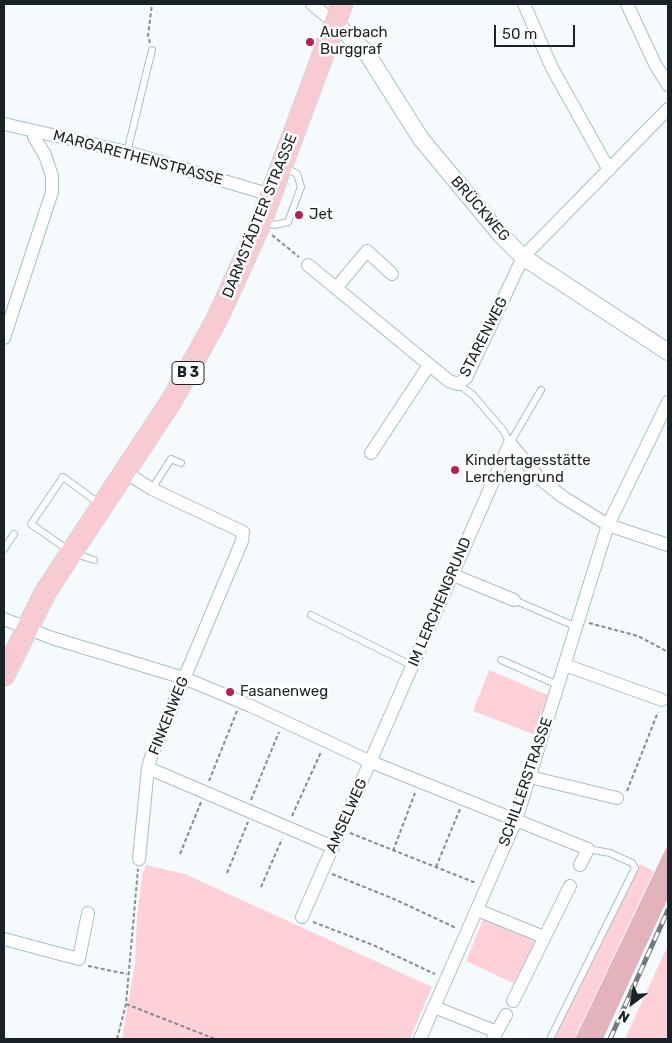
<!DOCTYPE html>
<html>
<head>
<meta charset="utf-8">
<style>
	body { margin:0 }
	#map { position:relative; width:672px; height:1043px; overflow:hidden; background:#f5fbfd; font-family:Rubik,sans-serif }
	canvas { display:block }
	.frame { position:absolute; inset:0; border:5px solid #192327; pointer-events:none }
	.north { position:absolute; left:607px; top:978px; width:50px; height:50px; -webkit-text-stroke:4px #fff; paint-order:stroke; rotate:211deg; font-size:14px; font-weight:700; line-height:20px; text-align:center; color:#192327 }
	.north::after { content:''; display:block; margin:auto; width:18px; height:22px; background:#192327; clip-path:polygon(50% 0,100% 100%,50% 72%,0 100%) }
	.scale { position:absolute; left:494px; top:25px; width:81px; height:22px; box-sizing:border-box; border:2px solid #192327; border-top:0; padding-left:6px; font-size:15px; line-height:18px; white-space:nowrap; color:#192327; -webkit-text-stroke:4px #fff; paint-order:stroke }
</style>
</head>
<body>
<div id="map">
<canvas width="672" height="1043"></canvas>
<div class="frame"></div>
<div class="north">N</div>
<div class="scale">50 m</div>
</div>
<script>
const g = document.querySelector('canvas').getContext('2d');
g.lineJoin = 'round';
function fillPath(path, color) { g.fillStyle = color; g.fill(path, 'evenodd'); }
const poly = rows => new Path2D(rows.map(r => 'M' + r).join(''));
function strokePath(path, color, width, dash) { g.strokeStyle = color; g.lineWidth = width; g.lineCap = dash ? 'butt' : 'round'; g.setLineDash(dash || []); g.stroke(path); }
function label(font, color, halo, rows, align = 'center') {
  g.font = font + ' Rubik,sans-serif'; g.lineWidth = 5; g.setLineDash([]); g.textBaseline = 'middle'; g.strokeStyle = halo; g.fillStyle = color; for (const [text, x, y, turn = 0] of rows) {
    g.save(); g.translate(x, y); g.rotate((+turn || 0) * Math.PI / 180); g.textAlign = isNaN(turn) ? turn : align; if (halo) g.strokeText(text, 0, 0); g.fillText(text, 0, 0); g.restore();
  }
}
const green = poly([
	[489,670,548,695,535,735,473,711],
	[640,864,654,871,574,1039,553,1039],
	[146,865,185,874,432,987,410,1039,122,1039,135,963,137,918,142,875],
	[484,917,535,941,517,985,466,961],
	[668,943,668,1039,625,1039,667,947]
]);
const forest = poly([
	[668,844,668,898,603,1039,575,1039]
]);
const path = poly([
	[150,43,148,36,152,4],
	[272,235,299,257],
	[589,623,638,636,668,652],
	[209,781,237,711],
	[627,791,658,712],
	[251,800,279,732],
	[292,816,321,752],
	[350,833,476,883],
	[393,851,415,793],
	[180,854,201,802],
	[436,867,460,809],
	[227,873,248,822],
	[332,874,394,899,456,928],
	[261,887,282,839],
	[313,922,373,945,435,974],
	[88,966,127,974],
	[126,1004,215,1039],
	[117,1039,126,1004,138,869]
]);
const service = poly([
	[127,152,152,50],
	[265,222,274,225,288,222,301,187,297,174,284,167],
	[458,384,473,395,503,430,510,443],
	[510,443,541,390],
	[152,489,171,459,181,463],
	[93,499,63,477,31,524,71,552,94,560],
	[4,549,14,534],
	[514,600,577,627],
	[311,615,413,666],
	[501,660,558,685],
	[550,1039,635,868,632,863,610,853,588,849]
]);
const minor = poly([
	[312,4,335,23],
	[524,4,552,68,609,170],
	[627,4,655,64,668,85],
	[4,124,127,152,271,195],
	[308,265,449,381,458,384,466,378,523,257,668,109],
	[336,288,367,251,392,274],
	[4,338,52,192,52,176,45,155,34,137,35,131],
	[371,453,429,365],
	[126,473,152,489,243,532,242,541,151,757,148,768,139,859],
	[453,575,514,600],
	[4,619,52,638,184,678,251,706,371,762,588,849,580,865],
	[565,665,662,700],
	[148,768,333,847],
	[530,777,617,798],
	[477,910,544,937],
	[302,917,510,443,539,478,563,497,608,525,668,545],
	[4,939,79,959,88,913],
	[513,1001,570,886],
	[434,1007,497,1032],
	[420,1039,516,820,608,525,668,402],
	[493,1039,506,1015]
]);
const tertiary = poly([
	[335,23,366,52,421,139,500,234,523,257,668,352]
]);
const primary = poly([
	[4,675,46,591,172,400,217,319,258,229,342,4]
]);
const rail = poly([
	[610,1039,668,910]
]);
const markers = [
	[310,42,5,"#b32250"],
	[299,215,5,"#b32250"],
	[455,470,5,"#b32250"],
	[230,692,5,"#b32250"]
];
const shields = [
	[188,373,32]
];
const shieldNames = [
	["B 3",188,373]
];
const poiNames = [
	["Auerbach",320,33],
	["Burggraf",320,50],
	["Jet",309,215],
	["Kindertagesstätte",465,461],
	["Lerchengrund",465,478],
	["Fasanenweg",240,692]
];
const streetNames = [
	["MARGARETHENSTRASSE",138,158,15],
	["BRÜCKWEG",480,209,49],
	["DARMSTÄDTER STRASSE",260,216,-68],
	["STARENWEG",484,337,-63],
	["IM LERCHENGRUND",440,602,-67],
	["FINKENWEG",169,716,-68],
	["SCHILLERSTRASSE",526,782,-71],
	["AMSELWEG",347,816,-66]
];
fillPath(green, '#fed0d7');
fillPath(forest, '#e2b3ba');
strokePath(service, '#a6bfcb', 8);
strokePath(minor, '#a6bfcb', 14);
strokePath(tertiary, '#a6bfcb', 18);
strokePath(primary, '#d6d7d8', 23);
strokePath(path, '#848c8f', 2, [4, 2.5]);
strokePath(service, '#fff', 6);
strokePath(minor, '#fff', 12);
strokePath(tertiary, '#fff', 16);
strokePath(primary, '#f8cbd2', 21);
strokePath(rail, '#727a7d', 5);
strokePath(rail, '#fff', 3, [9]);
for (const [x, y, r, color] of markers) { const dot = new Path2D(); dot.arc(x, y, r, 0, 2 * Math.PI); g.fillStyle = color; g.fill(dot); strokePath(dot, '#fff', 2); }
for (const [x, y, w] of shields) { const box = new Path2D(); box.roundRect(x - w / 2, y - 11.5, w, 23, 4); g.fillStyle = '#fff'; g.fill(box); strokePath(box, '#192327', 1); }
label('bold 14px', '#192327', null, shieldNames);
label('15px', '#192327', '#fff', poiNames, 'left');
label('15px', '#192327', '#fff', streetNames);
</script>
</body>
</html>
